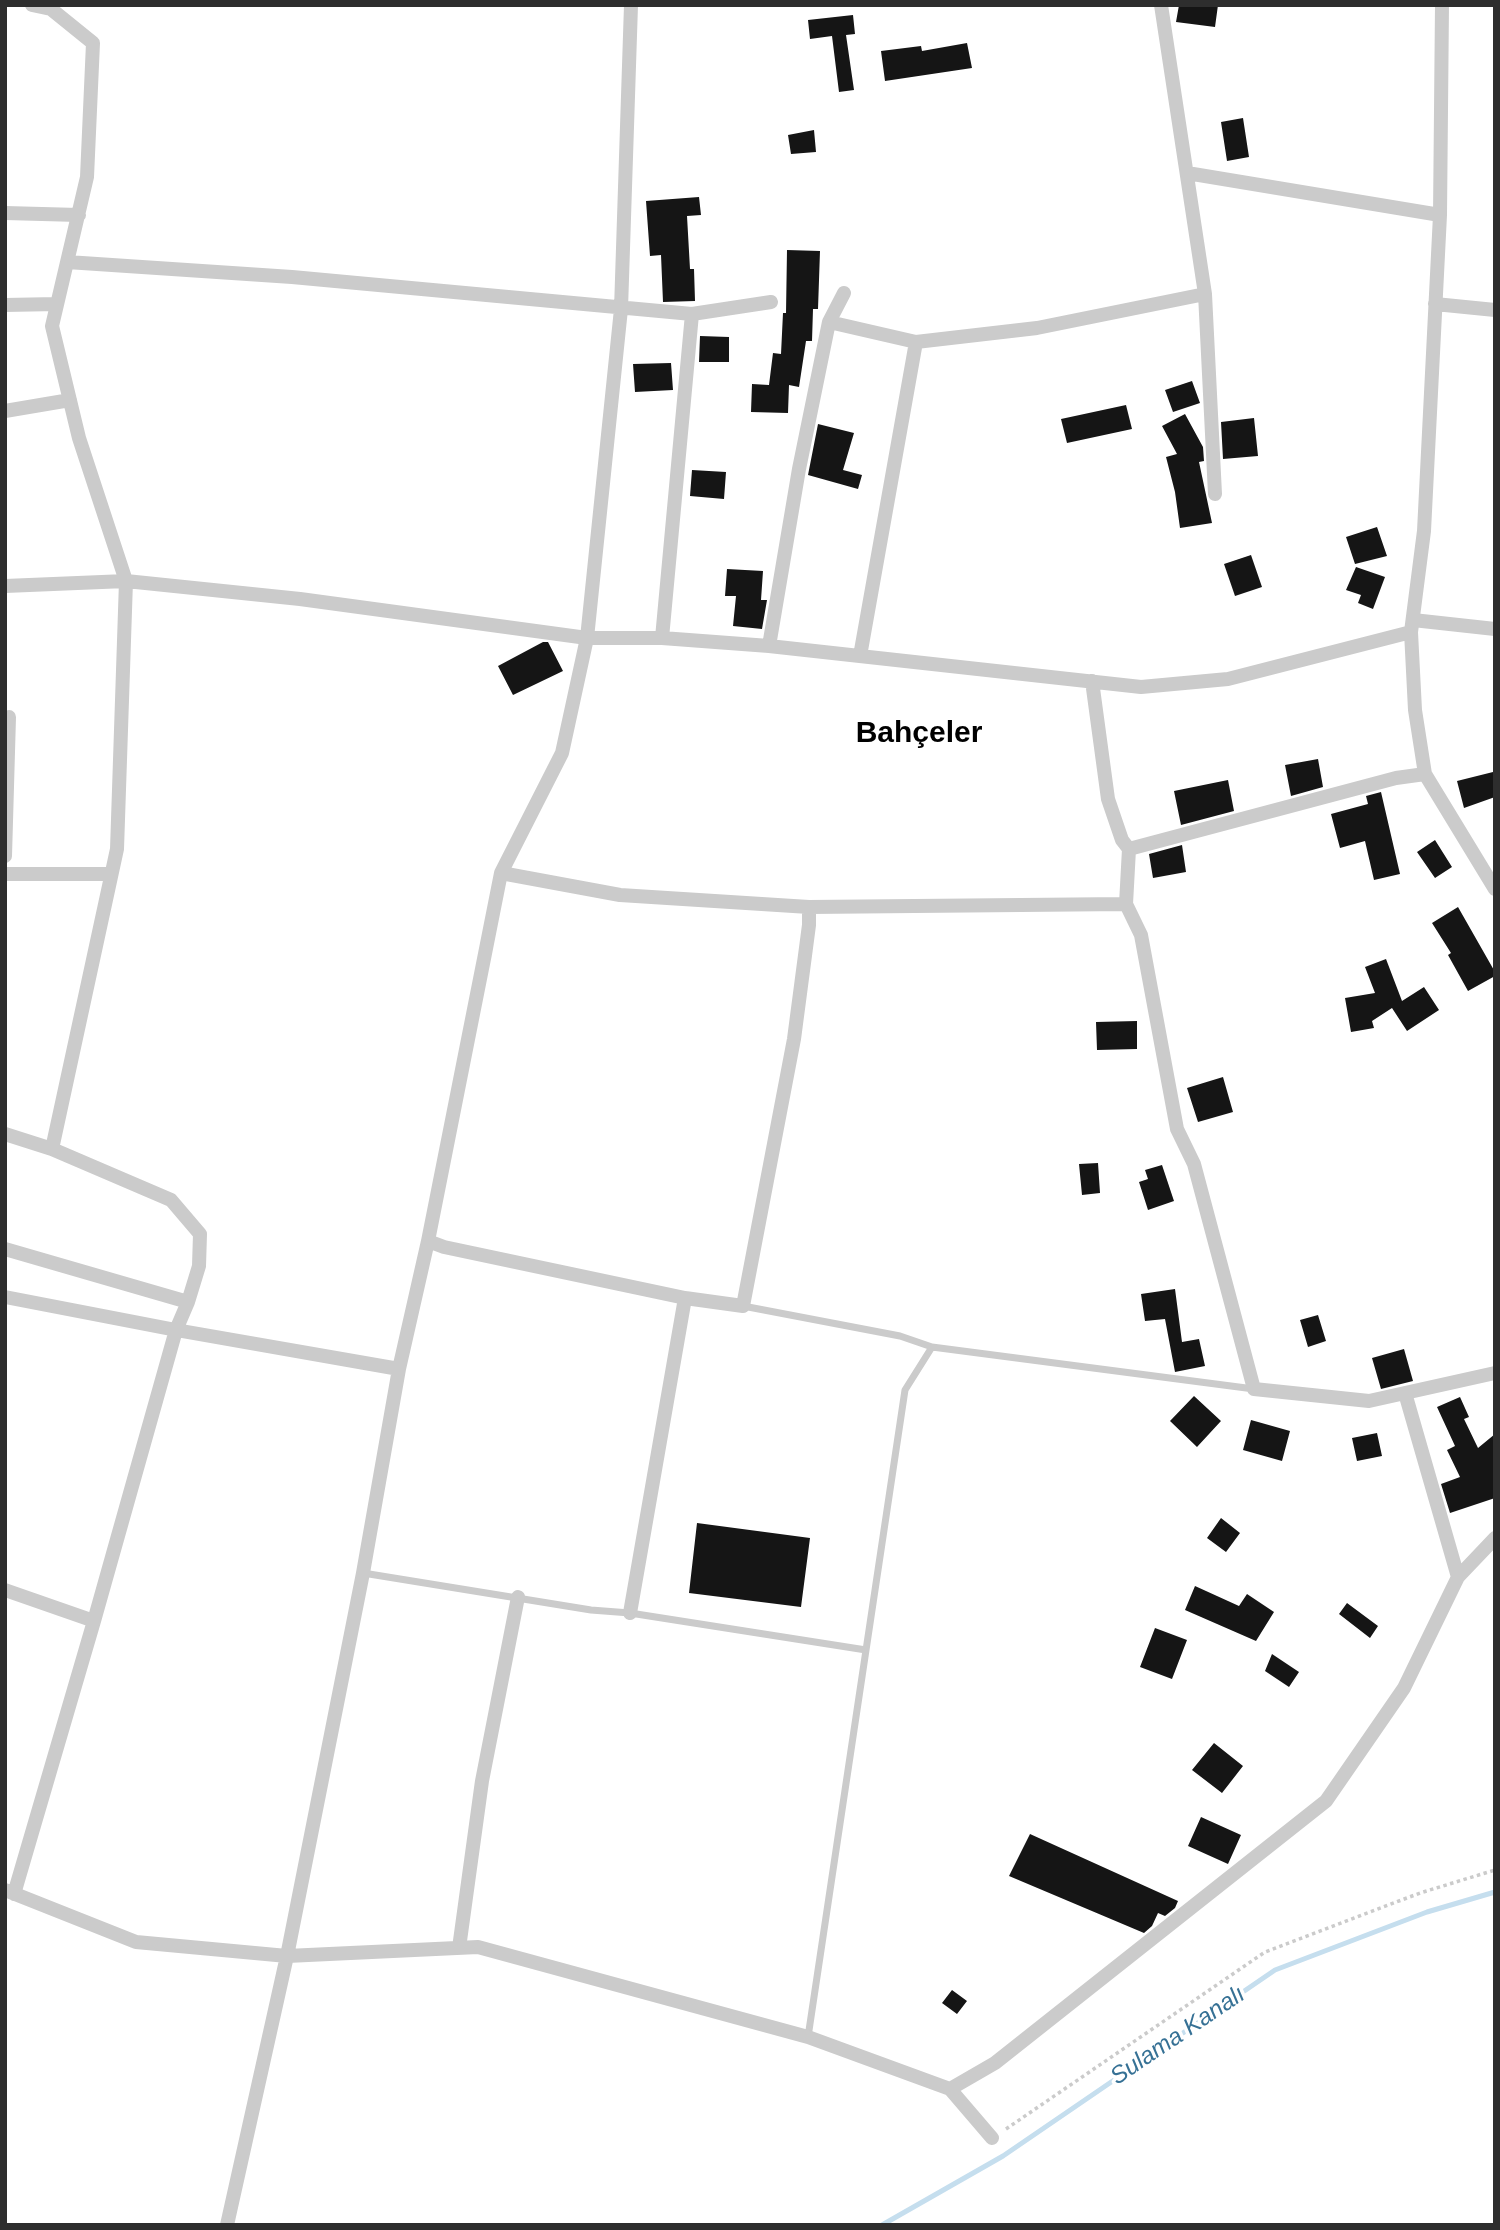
<!DOCTYPE html>
<html>
<head>
<meta charset="utf-8">
<style>
	body { margin:0 }
	#map { position:relative; width:1500px; height:2230px; overflow:hidden; background:#fff; font-family:Helvetica,sans-serif }
	canvas { display:block }
	.frame { position:absolute; inset:0; border:7px solid #2e2e2e; pointer-events:none }
</style>
</head>
<body>
<div id="map">
<canvas width="1500" height="2230"></canvas>
<div class="frame"></div>
</div>
<script>
const g = document.querySelector('canvas').getContext('2d');
g.lineJoin = 'round';
const poly = rows => new Path2D(rows.map(r => 'M' + r).join(''));
function strokePath(path, color, width, dash) { g.strokeStyle = color; g.lineWidth = width; g.lineCap = dash ? 'butt' : 'round'; g.setLineDash(dash || []); g.stroke(path); }
function fillPath(path, color) { g.fillStyle = color; g.fill(path, 'evenodd'); }
function label(font, color, halo, rows, align = 'center') {
  g.font = font + ' Helvetica,sans-serif'; g.lineWidth = 7; g.setLineDash([]); g.textBaseline = 'middle'; g.strokeStyle = halo; g.fillStyle = color; for (const [text, x, y, turn = 0] of rows) {
    g.save(); g.translate(x, y); g.rotate((+turn || 0) * Math.PI / 180); g.textAlign = isNaN(turn) ? turn : align; if (halo) g.strokeText(text, 0, 0); g.fillText(text, 0, 0); g.restore();
  }
}
const stream = poly([
	[882,2225,1003,2156,1275,1970,1427,1912,1495,1892]
]);
const building = poly([
	[1179,5,1218,5,1215,27,1176,22],
	[853,15,855,34,846,35,854,90,839,92,832,36,810,39,808,20],
	[967,43,972,68,885,81,881,51,921,46,922,51],
	[1243,118,1249,157,1227,161,1221,122],
	[814,130,816,152,791,154,788,135],
	[699,197,701,215,687,216,690,269,694,269,695,301,663,302,661,255,650,256,646,201],
	[787,250,820,251,818,309,813,309,812,341,806,341,799,387,789,385,788,413,751,412,752,384,769,385,773,353,781,354,783,313,786,313],
	[700,336,729,337,729,362,699,362],
	[671,363,673,390,635,392,633,364],
	[1192,381,1200,403,1173,412,1165,390],
	[1126,405,1132,429,1067,443,1061,419],
	[1185,414,1203,447,1204,461,1199,462,1212,523,1180,528,1175,492,1166,457,1177,454,1162,426],
	[1254,418,1258,456,1223,459,1221,422],
	[818,424,854,433,843,470,862,475,858,489,808,475],
	[692,470,726,472,724,499,690,496],
	[1377,527,1387,556,1355,564,1346,537],
	[1251,555,1262,587,1235,596,1224,564],
	[1356,567,1385,577,1373,609,1358,603,1361,595,1346,590],
	[727,569,763,571,761,600,767,600,762,629,733,626,736,596,725,596],
	[543,642,548,642,563,671,513,695,498,666],
	[1318,759,1323,787,1291,796,1285,765],
	[1493,772,1495,797,1464,808,1457,781],
	[1228,780,1234,811,1181,825,1174,791],
	[1381,792,1400,874,1374,880,1365,841,1340,848,1331,814,1368,804,1366,796],
	[1435,840,1452,867,1435,878,1417,852],
	[1182,845,1186,872,1153,878,1149,854],
	[1458,907,1495,972,1495,976,1468,991,1448,955,1451,953,1432,923],
	[1386,959,1402,1001,1424,987,1439,1010,1407,1031,1392,1008,1372,1021,1374,1028,1351,1032,1345,998,1375,993,1365,967],
	[1137,1021,1137,1049,1097,1050,1096,1022],
	[1223,1077,1233,1112,1198,1122,1187,1088],
	[1098,1163,1100,1193,1082,1195,1079,1164],
	[1162,1165,1174,1201,1148,1210,1139,1182,1148,1179,1145,1170],
	[1175,1289,1182,1342,1199,1339,1205,1366,1175,1372,1165,1319,1145,1321,1141,1294],
	[1318,1315,1326,1341,1308,1347,1300,1320],
	[1404,1349,1413,1381,1381,1389,1372,1358],
	[1194,1396,1221,1421,1197,1447,1170,1421],
	[1460,1397,1469,1417,1464,1419,1478,1448,1495,1434,1495,1498,1450,1513,1441,1484,1460,1477,1447,1450,1455,1446,1437,1407],
	[1251,1420,1290,1431,1282,1461,1243,1450],
	[1377,1433,1382,1456,1357,1461,1352,1438],
	[1221,1518,1240,1533,1226,1552,1207,1538],
	[697,1523,810,1538,801,1607,689,1593],
	[1195,1586,1239,1606,1247,1594,1274,1612,1256,1641,1185,1610],
	[1347,1603,1378,1626,1370,1638,1339,1614],
	[1155,1628,1187,1640,1172,1679,1140,1667],
	[1272,1654,1299,1672,1289,1687,1265,1671],
	[1214,1743,1243,1766,1222,1793,1192,1770],
	[1201,1817,1241,1835,1228,1864,1188,1846],
	[1030,1834,1178,1901,1175,1908,1165,1916,1158,1913,1152,1926,1144,1933,1009,1876],
	[952,1990,967,2001,957,2014,942,2003]
]);
const path = poly([
	[1006,2129,1265,1952,1420,1893,1495,1870]
]);
const lane = poly([
	[743,1306,900,1336,932,1347],
	[363,1573,591,1610,630,1613,866,1650],
	[808,2037,905,1390,932,1347,1254,1389]
]);
const street = poly([
	[32,5,51,9,93,43,87,177,52,326,79,438,126,581,117,849,52,1149],
	[1161,5,1205,294,1215,494],
	[1442,5,1440,215,1424,531,1411,632,1415,710,1425,774,1495,889],
	[1187,173,1440,215],
	[5,213,79,215],
	[67,262,292,277,692,314],
	[1435,304,1495,310],
	[5,305,57,304],
	[829,322,916,342,1037,328,1205,294],
	[5,411,70,400],
	[5,586,126,581,300,599,587,638,662,638,769,646,1141,687,1228,679,1411,632],
	[1413,620,1495,629],
	[662,638,692,314,771,302],
	[769,646,799,469,829,322,844,293],
	[860,656,916,342],
	[1092,681,1108,799,1122,840,1129,849,1126,904,1141,935,1177,1129,1194,1164,1254,1389,1369,1401,1495,1373],
	[1129,849,1396,778,1425,774],
	[5,856,9,717],
	[501,873,620,895,809,907,1126,904],
	[5,874,111,874],
	[5,1134,52,1149,171,1200,200,1234,199,1266,188,1302,176,1330,94,1621,14,1894],
	[428,1241,444,1247,685,1298,743,1306,794,1039,809,925,809,907],
	[5,1249,188,1302],
	[5,1297,176,1330,399,1369],
	[1405,1393,1458,1577],
	[5,1590,94,1621],
	[630,1613,685,1298],
	[5,1890,136,1942,287,1956,478,1947,808,2037,950,2089,992,2138],
	[459,1948,482,1781,518,1597],
	[950,2089,995,2063,1326,1801,1404,1688,1458,1577,1495,1538],
	[227,2225,287,1956,363,1573,399,1369,428,1241,501,873,562,753,587,638,621,309,631,5]
]);
const waterNames = [
	["Sulama Kanalı",1178,2036,-34]
];
const districtNames = [
	["Bahçeler",919,734]
];
strokePath(stream, '#c5deee', 5);
fillPath(building, '#151515');
strokePath(path, '#cbcbcb', 3.5, [3.5, 3.5]);
strokePath(lane, '#cbcbcb', 7);
strokePath(street, '#cbcbcb', 14);
label('italic 24px', '#367195', '#fff', waterNames);
label('bold 30px', '#000', '#fff', districtNames);
</script>
</body>
</html>
